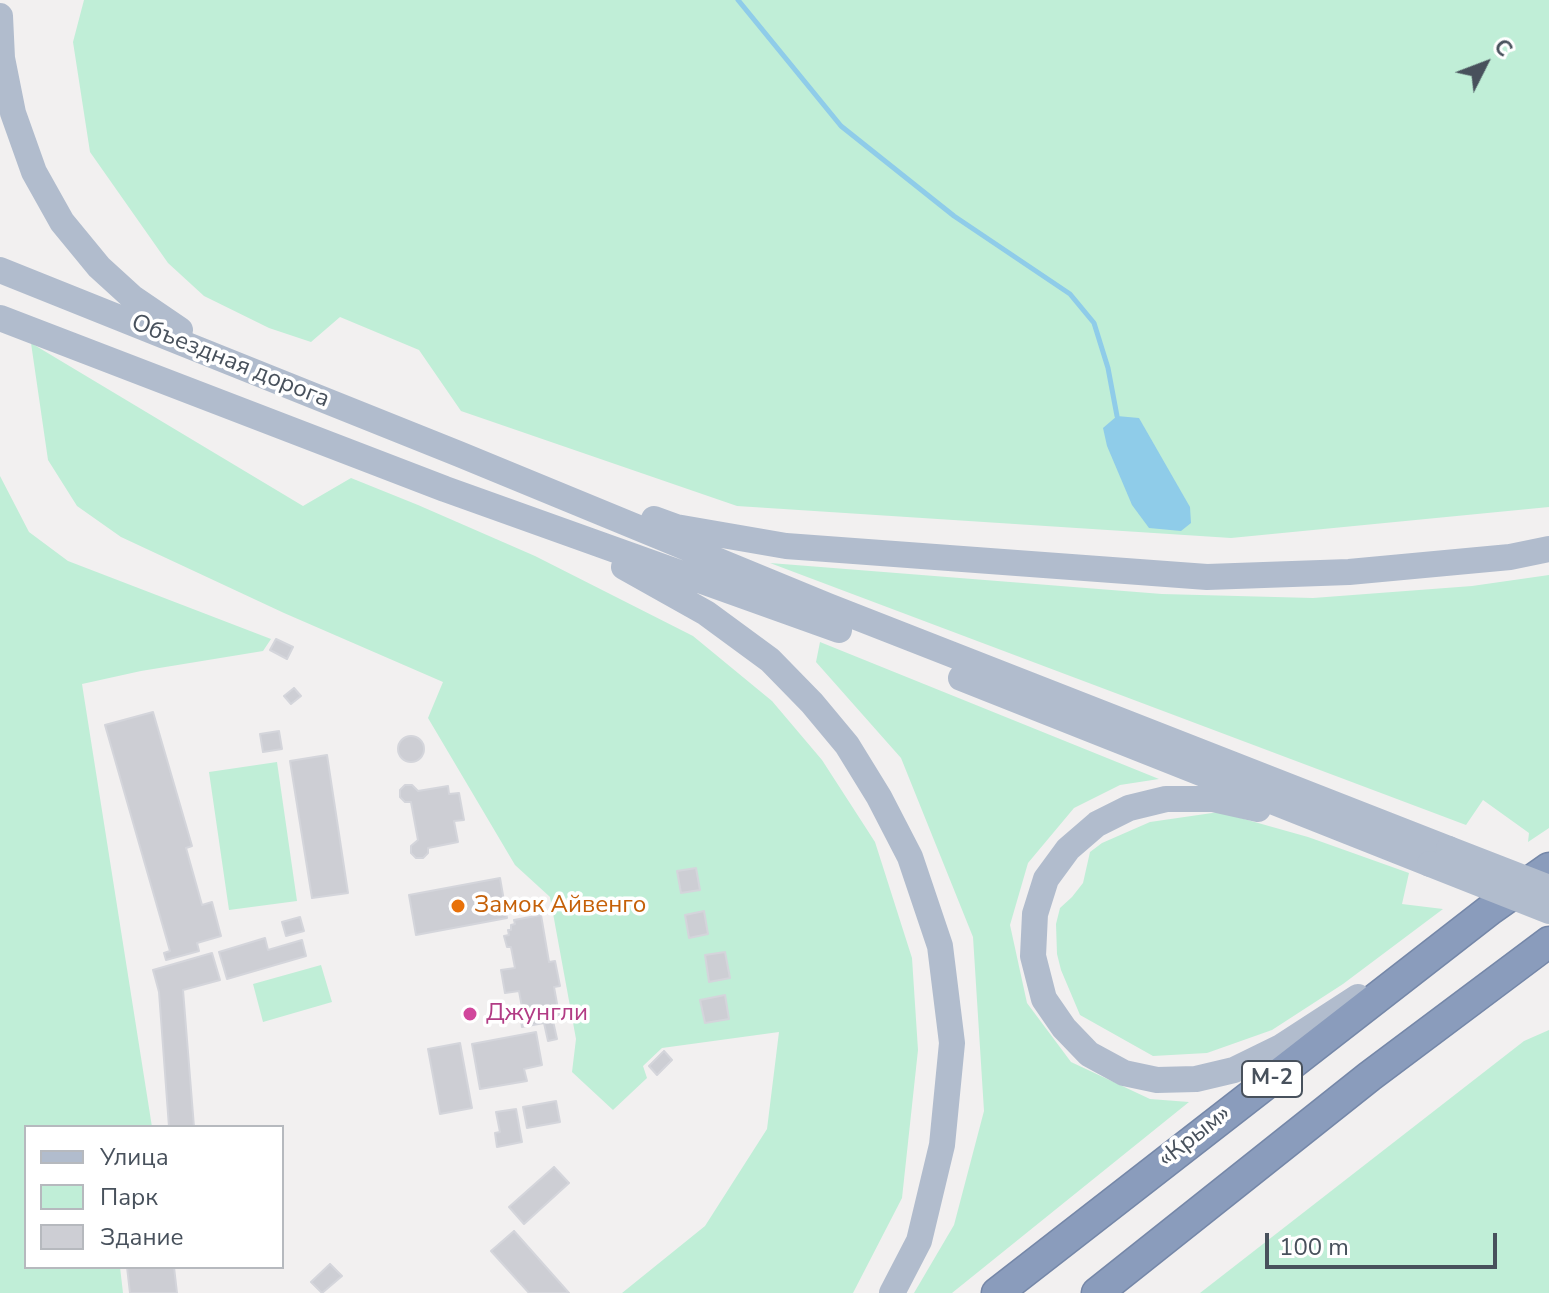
<!DOCTYPE html>
<html>
<head>
<meta charset="utf-8">
<style>
	body { margin:0 }
	#map { position:relative; width:1549px; height:1293px; overflow:hidden; background:#f2f0f0; font-family:"Nunito Sans",sans-serif }
	canvas { display:block }
	.legend { position:absolute; left:24px; top:1125px; width:260px; height:144px; box-sizing:border-box; background:#fff; border:2px solid #b6b9be; margin:0; padding:10px 14px; list-style:none; font-size:24px; color:#48515c }
	.legend li { display:flex; align-items:center; gap:16px; height:40px }
	.legend b { width:40px; border:2px solid #b6b9be }
	.north { position:absolute; left:1445px; top:24px; width:80px; height:80px; -webkit-text-stroke:6px #fff; paint-order:stroke; rotate:48deg; font-size:22px; font-weight:700; line-height:32px; text-align:center; color:#48515c }
	.north::after { content:''; display:block; margin:auto; width:28px; height:36px; background:#48515c; clip-path:polygon(50% 0,100% 100%,50% 72%,0 100%) }
	.scale { position:absolute; left:1265px; top:1233px; width:232px; height:36px; box-sizing:border-box; border:4px solid #48515c; border-top:0; padding-left:10px; font-size:24px; line-height:28px; white-space:nowrap; color:#48515c; -webkit-text-stroke:6px #fff; paint-order:stroke }
</style>
</head>
<body>
<div id="map">
<canvas width="1549" height="1293"></canvas>
<ul class="legend">
<li><b style="height:10px;background:#b1bccd"></b>Улица</li>
<li><b style="height:22px;background:#c0eed7"></b>Парк</li>
<li><b style="height:22px;background:#cdced4"></b>Здание</li>
</ul>
<div class="north">С</div>
<div class="scale">100 m</div>
</div>
<script>
const g = document.querySelector('canvas').getContext('2d');
g.lineJoin = 'round';
function fillPath(path, color) { g.fillStyle = color; g.fill(path, 'evenodd'); }
const poly = rows => new Path2D(rows.map(r => 'M' + r).join(''));
function strokePath(path, color, width, dash) { g.strokeStyle = color; g.lineWidth = width; g.lineCap = dash ? 'butt' : 'round'; g.setLineDash(dash || []); g.stroke(path); }
function label(font, color, halo, rows, align = 'center') {
  g.font = font + ' "Nunito Sans",sans-serif'; g.lineWidth = 7; g.setLineDash([]); g.textBaseline = 'middle'; g.strokeStyle = halo; g.fillStyle = color; for (const [text, x, y, turn = 0] of rows) {
    g.save(); g.translate(x, y); g.rotate((+turn || 0) * Math.PI / 180); g.textAlign = isNaN(turn) ? turn : align; if (halo) g.strokeText(text, 0, 0); g.fillText(text, 0, 0); g.restore();
  }
}
const green = poly([
	[84,0,1549,0,1549,507,1231,538,737,506,461,411,419,350,340,317,311,342,269,328,204,296,168,263,90,152,73,42],
	[31,343,303,506,351,478,418,505,535,556,693,636,772,701,822,760,875,842,912,958,918,1050,902,1198,853,1293,622,1293,705,1226,767,1129,779,1032,662,1048,643,1066,647,1078,613,1110,572,1072,576,1039,550,897,515,865,428,718,443,682,284,613,121,537,77,506,48,460],
	[0,476,29,532,68,561,271,639,263,651,141,671,82,684,152,1127,26,1127,26,1267,120,1267,123,1293,0,1293],
	[770,563,1162,594,1313,598,1472,586,1549,575,1549,828,1528,842,1529,833,1483,800,1466,825],
	[820,642,1159,779,1120,785,1074,808,1028,863,1010,925,1027,1003,1071,1062,1150,1099,1189,1102,952,1293,914,1293,954,1225,984,1111,973,937,901,758,816,662],
	[277,762,297,901,229,910,209,772],
	[1219,812,1308,837,1409,873,1402,904,1443,909,1343,984,1272,1030,1207,1053,1153,1056,1080,1015,1061,970,1057,954,1056,924,1060,908,1072,897,1083,883,1090,852,1102,843,1150,822],
	[321,965,332,1002,263,1022,253,984],
	[1549,1030,1549,1293,1200,1293,1524,1041]
]);
const water = poly([
	[1117,416,1139,418,1190,507,1191,523,1181,531,1149,528,1132,505,1107,446,1103,428]
]);
const stream = poly([
	[738,0,841,126,954,216,1070,294,1094,323,1108,368,1117,416]
]);
const building = poly([
	[276,639,293,647,287,659,270,650,276,639],
	[294,688,301,696,291,704,284,696,294,688],
	[153,712,192,846,186,848,202,905,212,902,221,936,197,943,199,951,166,960,164,953,170,951,105,725,153,712],
	[279,731,282,749,263,752,260,734,279,731],
	'398 749a13 13 0 1 1 26 0a13 13 0 1 1-26 0Z',
	[327,755,348,893,312,898,290,761,327,755],
	[405,785,412,785,418,791,448,786,449,794,459,793,464,820,454,821,458,842,428,848,428,853,423,858,416,858,411,853,411,846,418,840,411,802,405,802,400,797,400,790,405,785],
	[696,868,700,890,681,893,677,871,696,868],
	[500,878,507,918,416,935,409,895,500,878],
	[704,911,708,934,689,938,685,915,704,911],
	[541,915,549,962,555,961,560,986,554,987,560,1020,553,1021,557,1039,548,1041,544,1023,522,1027,520,1014,523,1013,519,991,505,993,501,970,515,968,511,947,507,947,504,936,509,935,508,930,511,930,511,925,515,924,514,920,541,915],
	[300,917,304,931,286,936,282,922,300,917],
	[265,938,268,950,302,940,306,956,227,979,219,952,265,938],
	[725,952,730,978,709,982,705,955,725,952],
	[212,953,220,980,183,990,194,1127,169,1127,159,992,153,970,212,953],
	[725,995,729,1019,705,1023,700,1000,725,995],
	[536,1032,542,1065,524,1069,527,1081,480,1089,472,1044,536,1032],
	[460,1043,472,1108,440,1114,428,1049,460,1043],
	[664,1051,672,1060,657,1075,649,1066,664,1051],
	[556,1101,560,1122,527,1128,523,1107,556,1101],
	[516,1109,522,1142,497,1147,495,1133,500,1132,496,1112,516,1109],
	[554,1167,569,1183,524,1224,509,1207,554,1167],
	[514,1231,569,1293,529,1293,491,1251,514,1231],
	[330,1264,342,1276,322,1293,311,1282,330,1264],
	[127,1267,174,1267,177,1293,130,1293,127,1267]
]);
const major = poly([
	[0,16,2,58,13,113,34,172,62,222,99,267,133,298,180,330],
	[0,270,459,454,828,606,1449,849],
	[0,318,445,489,839,630],
	[654,519,676,527,786,546,1207,577,1349,572,1510,557,1549,549],
	[624,567,706,613,770,660,812,703,847,745,879,797,910,857,940,946,952,1043,942,1145,919,1241,892,1293],
	[961,678,1430,864],
	[1258,809,1213,799,1166,799,1129,808,1097,824,1068,849,1046,879,1035,914,1033,956,1044,999,1064,1028,1089,1054,1124,1073,1157,1080,1196,1079,1234,1070,1281,1047,1358,997]
]);
const highway = poly([
	[997,1293,1491,909,1549,868],
	[1097,1293,1370,1076,1549,942]
]);
const majorBridge = poly([
	[1449,849,1549,888],
	[1430,864,1549,911]
]);
const markers = [
	[458,906,8,"#e8710a"],
	[470,1014,8,"#d1479c"]
];
const shields = [
	[1272,1079,60]
];
const shieldNames = [
	["М-2",1272,1079]
];
const streetNames = [
	["Объездная дорога",230,362,22],
	["«Крым»",1195,1137,-38]
];
const foodNames = [
	["Замок Айвенго",474,906]
];
const hotelNames = [
	["Джунгли",486,1014]
];
fillPath(green, '#c0eed7');
fillPath(water, '#8fcce9');
strokePath(stream, '#8fcce9', 5);
fillPath(building, '#cdced4');
strokePath(building, '#d4d5db', 2);
strokePath(highway, '#7587a8', 33);
strokePath(major, '#b1bccd', 26);
strokePath(highway, '#8a9cbc', 30);
strokePath(majorBridge, '#b1bccd', 26);
for (const [x, y, r, color] of markers) { const dot = new Path2D(); dot.arc(x, y, r, 0, 2 * Math.PI); g.fillStyle = color; g.fill(dot); strokePath(dot, '#fff', 3); }
for (const [x, y, w] of shields) { const box = new Path2D(); box.roundRect(x - w / 2, y - 18, w, 36, 6); g.fillStyle = '#fff'; g.fill(box); strokePath(box, '#48515c', 2); }
label('bold 22px', '#48515c', null, shieldNames);
label('24px', '#48515c', '#fff', streetNames);
label('24px', '#c56008', '#fff', foodNames, 'left');
label('24px', '#b23c85', '#fff', hotelNames, 'left');
</script>
</body>
</html>
